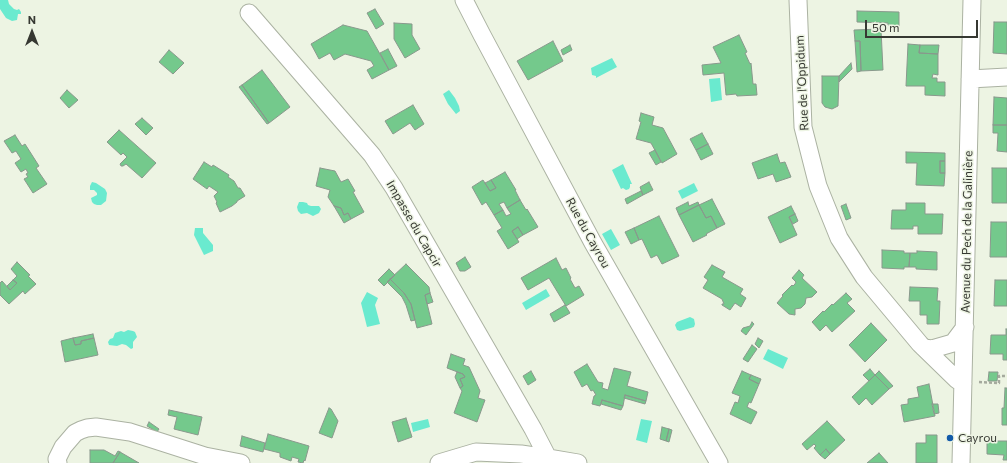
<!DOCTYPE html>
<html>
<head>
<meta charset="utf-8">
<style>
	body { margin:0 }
	#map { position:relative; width:1007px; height:463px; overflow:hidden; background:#edf4e3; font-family:Commissioner,sans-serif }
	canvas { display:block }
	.north { position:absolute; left:12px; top:12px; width:40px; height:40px; -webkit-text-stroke:3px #edf4e3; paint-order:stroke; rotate:0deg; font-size:11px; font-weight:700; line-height:16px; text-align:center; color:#363832 }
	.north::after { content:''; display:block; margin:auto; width:14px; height:18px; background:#363832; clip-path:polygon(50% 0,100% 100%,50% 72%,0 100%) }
	.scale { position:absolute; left:865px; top:20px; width:113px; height:18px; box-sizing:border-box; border:2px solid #363832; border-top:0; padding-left:5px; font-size:12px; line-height:14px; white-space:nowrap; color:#363832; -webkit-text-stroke:3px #edf4e3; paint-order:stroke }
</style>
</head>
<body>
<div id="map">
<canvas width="1007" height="463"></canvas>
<div class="north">N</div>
<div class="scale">50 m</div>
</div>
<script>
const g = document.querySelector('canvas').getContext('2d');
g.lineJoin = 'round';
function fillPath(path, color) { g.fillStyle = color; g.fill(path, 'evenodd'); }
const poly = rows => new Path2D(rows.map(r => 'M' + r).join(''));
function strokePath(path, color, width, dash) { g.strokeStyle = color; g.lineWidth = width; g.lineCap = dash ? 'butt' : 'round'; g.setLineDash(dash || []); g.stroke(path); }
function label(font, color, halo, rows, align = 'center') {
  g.font = font + ' Commissioner,sans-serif'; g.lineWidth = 3; g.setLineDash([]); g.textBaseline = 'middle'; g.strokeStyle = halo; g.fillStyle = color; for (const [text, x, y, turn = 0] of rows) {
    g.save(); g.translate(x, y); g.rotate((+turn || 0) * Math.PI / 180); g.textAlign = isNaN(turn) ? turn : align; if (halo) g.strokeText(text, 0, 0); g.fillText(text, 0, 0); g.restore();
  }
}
const water = poly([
	[0,0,8,0,9,4,14,9,17,10,19,9,21,12,21,14,18,14,17,20,12,21,6,18,0,9],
	[612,58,617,67,596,78,596,76,592,75,591,68],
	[720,78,722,100,711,102,709,79],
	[449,90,455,98,459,106,460,111,456,114,448,104,443,94],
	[623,164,632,184,630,184,630,187,629,189,626,190,623,188,621,189,612,170],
	[92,182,96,183,105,189,107,193,106,201,101,205,97,205,94,204,92,202,91,198,97,195,97,193,94,190,90,190,90,186],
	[694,183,698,191,682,199,678,191],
	[299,202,303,202,307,203,308,205,311,206,319,206,321,209,319,213,313,216,307,213,301,214,298,211,297,207],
	[195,228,203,228,203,233,213,245,213,251,204,255,194,235],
	[611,229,620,245,611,250,602,234],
	[546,289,550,296,526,310,522,303],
	[367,292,378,298,375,305,380,324,367,327,361,303],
	[690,317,694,319,695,324,694,327,680,331,677,330,675,325,677,322],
	[128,330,133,331,135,332,137,337,133,342,133,348,131,349,126,345,122,344,117,346,109,345,108,342,110,339,113,338,115,333,121,331,124,332],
	[768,349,788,358,783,369,763,359],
	[428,419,430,427,413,432,411,423],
	[641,419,652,421,647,443,636,440]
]);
const building = poly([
	[375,9,384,24,376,29,367,13,375,9],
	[857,11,899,12,899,26,888,25,888,23,857,22,857,11],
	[994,22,1007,22,1007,54,993,53,994,22],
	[394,23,412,24,412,35,420,49,405,58,394,39,394,23],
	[343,25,367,31,389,70,372,79,367,70,374,66,371,61,345,54,334,60,330,53,319,59,311,44,343,25],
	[881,29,883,70,861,71,860,41,855,41,854,30,881,29],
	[739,35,747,52,745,53,750,64,751,63,753,84,756,84,757,95,737,96,736,94,726,95,724,73,703,75,702,65,721,63,713,47,739,35],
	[553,41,563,61,528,80,517,61,553,41],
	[855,41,860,41,861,71,857,72,855,41],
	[908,44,920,45,919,53,938,54,938,75,933,74,932,78,937,78,937,82,945,82,945,96,925,95,925,86,906,86,908,44],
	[570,45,572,50,563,55,561,50,570,45],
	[920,45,939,45,938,54,919,53,920,45],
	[388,49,397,66,389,70,380,53,388,49],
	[169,50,184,63,173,74,159,62,169,50],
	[851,63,852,69,839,82,839,76,851,63],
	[262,70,290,107,269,123,242,85,262,70],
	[822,76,839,76,838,106,832,109,825,107,822,103,822,76],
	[242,85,269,123,267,124,239,87,242,85],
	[67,90,78,100,69,108,60,98,67,90],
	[994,97,1007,98,1007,125,993,125,994,97],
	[413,105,424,124,415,130,410,123,393,134,385,121,413,105],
	[641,113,654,117,652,125,663,128,677,154,662,163,651,143,636,139,641,122,639,121,641,113],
	[142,118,153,128,146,135,135,124,142,118],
	[993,125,1007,125,1007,152,997,151,998,133,993,133,993,125],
	[119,130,156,163,142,178,126,164,123,166,121,166,120,164,127,157,123,153,121,155,107,142,119,130],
	[702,133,708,144,696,150,690,139,702,133],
	[15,135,22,146,25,144,39,166,36,168,47,184,33,193,24,179,28,177,26,174,28,173,26,169,21,172,15,163,21,159,16,151,12,153,4,141,15,135],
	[708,144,713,154,701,160,696,150,708,144],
	[655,150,661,162,656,165,649,153,655,150],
	[906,152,945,153,945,161,940,161,940,173,945,173,944,186,916,185,917,163,906,163,906,152],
	[777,154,780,163,785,162,791,177,776,182,773,174,758,179,752,163,777,154],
	[940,161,945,161,945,173,940,173,940,161],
	[204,162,212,167,213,165,229,175,228,177,234,181,238,188,240,188,245,196,237,201,237,202,232,206,220,212,216,203,217,202,214,196,218,192,209,186,207,189,193,179,204,162],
	[320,168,335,171,341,182,348,179,355,191,353,192,364,212,351,219,348,213,344,215,341,208,334,206,328,197,330,190,316,186,320,168],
	[992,168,1007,168,1007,203,992,203,992,168],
	[505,172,516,190,515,190,520,200,507,208,504,202,499,204,503,210,494,215,486,202,482,205,472,187,483,180,490,191,496,188,491,180,505,172],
	[491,180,496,188,490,191,485,183,491,180],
	[649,182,653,190,643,195,640,187,649,182],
	[641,191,643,195,627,204,625,199,641,191],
	[712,199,725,224,717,228,711,216,706,218,699,205,712,199],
	[520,200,526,210,527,209,538,227,523,235,518,227,512,231,519,242,508,249,497,231,502,228,494,215,503,210,506,216,511,214,507,208,520,200],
	[688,202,689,206,698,202,699,205,679,215,676,208,688,202],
	[906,203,925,203,925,214,943,214,942,234,918,234,918,226,913,226,913,229,891,229,892,210,906,210,906,203],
	[846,204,851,218,846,220,841,206,846,204],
	[699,205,706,218,711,216,717,228,706,234,707,235,693,242,679,215,699,205],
	[334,206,341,208,344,215,348,213,351,219,344,223,334,206],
	[791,206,795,214,789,217,797,235,780,243,768,217,791,206],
	[795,214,798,221,793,224,789,217,795,214],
	[659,216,679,256,662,264,657,255,651,258,642,239,639,240,634,228,659,216],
	[991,222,1007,222,1007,257,990,257,991,222],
	[518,227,523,235,517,239,512,231,518,227],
	[634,228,639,240,631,244,625,232,634,228],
	[882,250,904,251,904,253,910,253,909,267,904,267,904,269,882,268,882,250],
	[917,251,937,252,937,270,916,269,916,267,909,267,910,253,917,253,917,251],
	[465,257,471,267,465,271,460,271,456,263,465,257],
	[556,258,562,270,566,268,571,278,570,279,575,288,579,286,584,295,566,306,549,278,528,290,521,278,556,258],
	[17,262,30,275,28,276,36,284,25,294,23,291,9,304,0,295,0,283,2,281,10,290,17,283,13,280,17,276,11,269,17,262],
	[406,264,429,287,430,293,425,295,432,324,417,328,411,304,404,293,390,279,406,264],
	[712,265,725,272,722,277,743,289,740,294,746,298,741,307,735,303,730,310,722,305,722,304,724,304,722,299,703,288,708,280,704,277,712,265],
	[389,269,395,275,384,286,378,280,389,269],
	[799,270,804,275,802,278,817,292,812,297,806,298,805,304,801,308,795,309,795,315,789,314,777,303,783,296,782,295,792,285,793,286,795,284,796,282,792,278,799,270],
	[390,279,404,293,411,304,415,320,411,321,406,305,402,297,387,282,390,279],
	[13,280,17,283,10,290,7,286,13,280],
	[995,280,1007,280,1007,306,994,306,995,280],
	[910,287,938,288,937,301,940,301,939,324,927,324,927,315,920,315,920,301,909,301,910,287],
	[430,293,433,302,427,304,425,295,430,293],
	[846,293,852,299,847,303,855,311,832,332,826,325,820,331,812,322,823,311,824,312,832,304,833,305,846,293],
	[565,305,570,313,554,322,550,314,565,305],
	[752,322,754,324,746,335,741,331,743,328,750,326,752,322],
	[871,323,887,340,865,362,849,345,871,323],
	[1006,329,1007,329,1007,360,1003,360,1003,354,990,354,991,335,1006,335,1006,329],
	[93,334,94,338,81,341,81,344,75,345,73,338,93,334],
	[73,338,75,345,81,344,81,341,94,338,98,355,65,362,61,341,73,338],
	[758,338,763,341,759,348,755,344,758,338],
	[752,345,757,349,748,362,743,359,752,345],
	[451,354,465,359,463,365,469,367,480,391,478,398,485,400,477,422,454,413,462,391,460,388,463,386,460,379,465,377,463,374,447,368,451,354],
	[587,364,598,382,603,383,602,388,608,390,614,368,631,372,627,386,648,392,646,401,625,395,623,406,602,400,600,406,592,404,594,396,596,395,593,390,591,391,587,384,582,387,574,372,587,364],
	[870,369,875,375,869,381,863,375,870,369],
	[531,371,536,380,528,385,523,376,531,371],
	[742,371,751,375,749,379,759,384,751,403,749,402,747,407,757,412,751,424,730,414,735,402,738,403,740,396,732,393,742,371],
	[879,371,893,386,889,389,875,375,879,371],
	[457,372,463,374,465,377,460,379,463,386,460,388,455,377,457,372],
	[989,372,998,372,997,381,988,381,989,372],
	[751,375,761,379,759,384,749,379,751,375],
	[875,375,889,389,872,405,866,398,859,405,852,397,875,375],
	[929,384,935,416,904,422,901,405,908,404,908,399,919,397,917,387,929,384],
	[1005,388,1007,388,1007,425,1002,425,1002,408,1004,408,1005,388],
	[625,395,646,401,645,404,624,398,625,395],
	[602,400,623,406,621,410,601,404,602,400],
	[932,404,938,404,939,413,934,414,932,404],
	[329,408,331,409,338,421,332,438,319,433,329,408],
	[169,410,202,417,198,435,174,429,177,417,168,415,169,410],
	[406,418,412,437,398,442,392,422,406,418],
	[827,421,845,440,830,454,826,449,820,455,814,448,816,446,814,444,807,450,802,444,827,421],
	[149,422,159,429,157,432,147,426,149,422],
	[662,427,669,429,666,441,660,439,662,427],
	[669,429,672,430,669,442,666,441,669,429],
	[268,434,309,446,305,461,304,460,303,463,298,462,299,459,292,457,291,461,280,457,280,453,264,449,268,434],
	[926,435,937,435,937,463,916,463,916,443,926,443,926,435],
	[242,436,265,443,263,452,240,446,242,436],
	[987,441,1007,441,1007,460,1003,460,1004,455,987,454,987,441],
	[826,449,830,454,825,459,820,455,826,449],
	[90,450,104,450,115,456,118,451,120,452,113,463,90,463,90,450],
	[120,452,139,463,113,463,120,452],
	[879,453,888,463,867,463,879,453]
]);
const path = poly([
	[979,382,999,383,999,376,1007,376]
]);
const minor = poly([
	[464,0,482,35,593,243,719,463],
	[798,0,803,127,818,186,839,238,864,277,920,344,956,379,963,384],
	[249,13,372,155,394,188,533,429,548,458],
	[970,79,1007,77],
	[924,348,932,349,953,343,965,327],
	[58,463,57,459,63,447,75,433,81,430,87,428,96,427,130,432,205,456,241,463],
	[439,463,476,452,521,454,548,458,578,463],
	[961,463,972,0]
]);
const markers = [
	[950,438,4,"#125aa9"]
];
const streetNames = [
	["Rue de l'Oppidum",802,83,-93],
	["Impasse du Capcir",414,224,60],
	["Avenue du Pech de la Galinière",967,232,-89],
	["Rue du Cayrou",588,233,61]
];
const poiNames = [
	["Cayrou",958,438]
];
fillPath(water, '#6aeacf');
fillPath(building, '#74c98c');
strokePath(building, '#89988c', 1);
strokePath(minor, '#abb2a2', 19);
strokePath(path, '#a5aa9e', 2.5, [3, 2]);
strokePath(minor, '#fff', 17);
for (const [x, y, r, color] of markers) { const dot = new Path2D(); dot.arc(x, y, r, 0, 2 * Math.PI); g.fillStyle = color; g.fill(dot); strokePath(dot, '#edf4e3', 1.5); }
label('12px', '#363832', '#edf4e3', streetNames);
label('12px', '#363832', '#edf4e3', poiNames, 'left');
</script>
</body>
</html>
